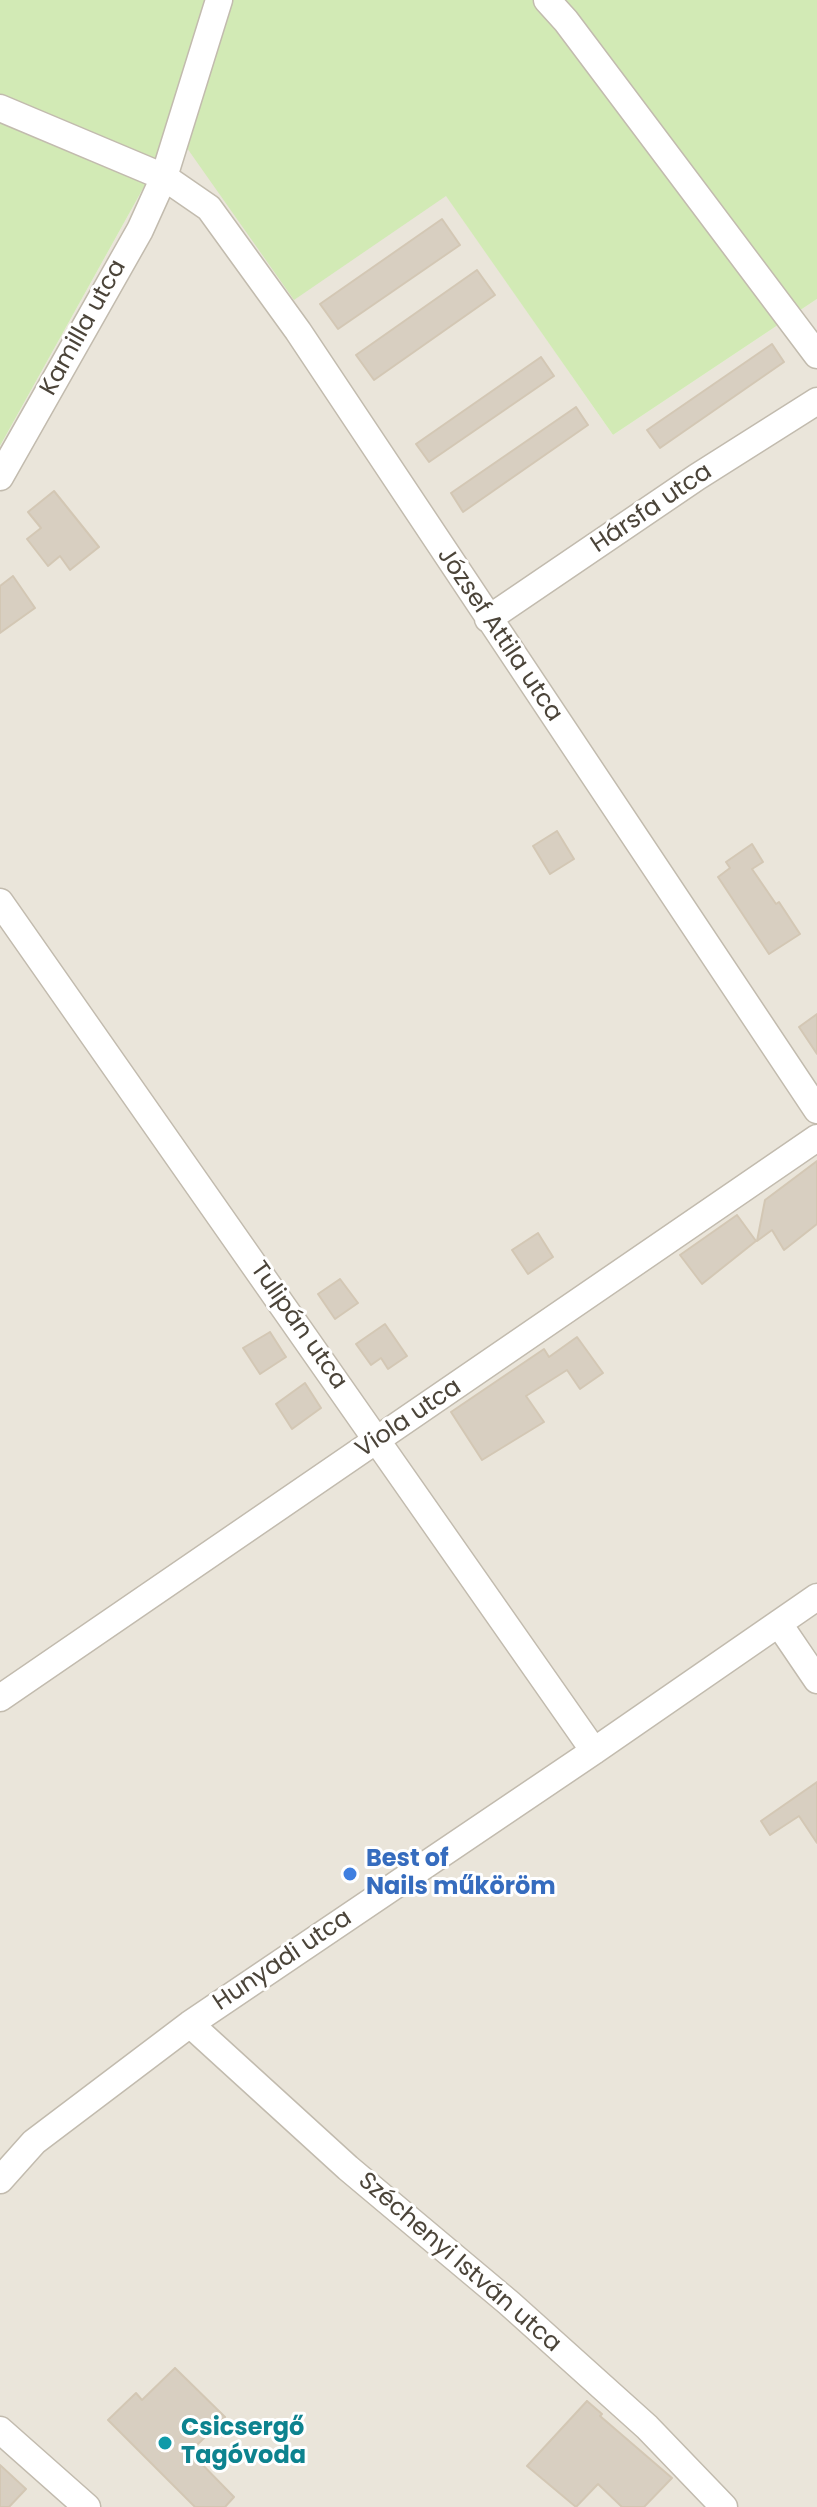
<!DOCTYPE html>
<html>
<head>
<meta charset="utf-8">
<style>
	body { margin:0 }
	canvas { display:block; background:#f6f3ec }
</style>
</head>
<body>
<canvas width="817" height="2507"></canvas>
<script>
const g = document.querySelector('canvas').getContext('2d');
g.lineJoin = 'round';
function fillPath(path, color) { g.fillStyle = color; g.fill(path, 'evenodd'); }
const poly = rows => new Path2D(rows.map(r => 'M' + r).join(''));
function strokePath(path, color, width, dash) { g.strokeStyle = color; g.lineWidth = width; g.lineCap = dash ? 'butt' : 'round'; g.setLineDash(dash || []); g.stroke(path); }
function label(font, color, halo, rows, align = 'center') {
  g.font = font + ' Poppins,sans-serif'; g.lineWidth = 6; g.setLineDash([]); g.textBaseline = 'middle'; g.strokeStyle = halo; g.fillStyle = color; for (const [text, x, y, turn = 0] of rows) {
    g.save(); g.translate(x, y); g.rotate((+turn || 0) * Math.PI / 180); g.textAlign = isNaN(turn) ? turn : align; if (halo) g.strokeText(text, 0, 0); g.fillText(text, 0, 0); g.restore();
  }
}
const residential = poly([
	[175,131,446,195,613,435,817,299,817,2507,0,2507,0,446]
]);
const green = poly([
	[0,0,817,0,817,299,613,435,446,196,294,300,175,131,0,446]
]);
const building = poly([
	[442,219,460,245,338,329,320,304,442,219],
	[477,270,495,295,374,380,356,355,477,270],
	[772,344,784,362,660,448,647,430,772,344],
	[541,357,554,376,429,462,416,444,541,357],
	[576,407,588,425,463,512,451,493,576,407],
	[54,491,99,547,70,570,60,556,48,566,27,539,41,528,28,512,54,491],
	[13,576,35,608,0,633,0,586,13,576],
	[557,831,574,859,550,874,533,846,557,831],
	[752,844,763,862,752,869,776,904,779,902,800,934,769,954,718,877,730,868,726,862,752,844],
	[817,1014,817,1054,799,1027,817,1014],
	[817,1161,817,1224,784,1250,772,1230,757,1241,765,1200,817,1161],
	[737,1215,756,1241,702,1284,680,1255,737,1215],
	[538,1233,553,1257,528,1274,512,1250,538,1233],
	[340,1279,358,1303,335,1319,318,1294,340,1279],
	[385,1324,407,1356,388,1369,381,1358,371,1365,356,1344,385,1324],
	[270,1332,286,1357,260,1374,243,1348,270,1332],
	[577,1337,603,1373,580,1389,567,1370,526,1396,544,1422,482,1460,451,1412,544,1349,549,1357,577,1337],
	[305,1383,321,1408,292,1429,276,1404,305,1383],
	[817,1782,817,1843,799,1816,770,1835,761,1821,817,1782],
	[175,2368,225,2417,190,2452,234,2497,225,2507,195,2507,108,2420,136,2393,142,2400,175,2368],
	[587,2401,602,2414,600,2416,672,2478,644,2507,622,2507,598,2484,576,2507,527,2466,587,2401],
	[0,2465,26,2489,9,2507,0,2507,0,2465]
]);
const minor = poly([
	[547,0,566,21,817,355],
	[0,108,164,177,209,208,298,331,817,1110],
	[0,477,140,230,164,177,219,0],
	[488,619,697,477,817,401],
	[0,902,594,1751],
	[779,1624,817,1680],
	[0,1698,817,1138],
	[190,2024,348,2168,509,2303,647,2427,724,2507],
	[0,2180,34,2142,190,2024,594,1751,817,1597],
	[0,2430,87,2507]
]);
const markers = [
	[350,1874,8,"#3f7fe0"],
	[165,2443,8,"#0f9aa8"]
];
const streetNames = [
	["Kamilla utca",84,328,-61],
	["Hársfa utca",652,509,-34],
	["József Attila utca",499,635,56],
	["Tulipán utca",298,1326,55],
	["Viola utca",409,1419,-34],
	["Hunyadi utca",283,1961,-34],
	["Széchenyi István utca",459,2263,41]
];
const shopNames = [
	["Best of",366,1860],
	["Nails műköröm",366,1888]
];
const cultureNames = [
	["Csicsergő",181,2429],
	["Tagóvoda",181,2457]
];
fillPath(residential, '#eae5da');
fillPath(green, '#d2eab5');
fillPath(building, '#d8cfc1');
strokePath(building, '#d3c7b4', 2);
strokePath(minor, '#c2bbae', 29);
strokePath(minor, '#fff', 26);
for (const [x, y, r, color] of markers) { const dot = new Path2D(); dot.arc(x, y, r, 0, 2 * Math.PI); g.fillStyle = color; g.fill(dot); strokePath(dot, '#fff', 3); }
label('24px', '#4b4439', '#fff', streetNames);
label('bold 24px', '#366cbe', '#fff', shopNames, 'left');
label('bold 24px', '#0d838f', '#fff', cultureNames, 'left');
</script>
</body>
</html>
